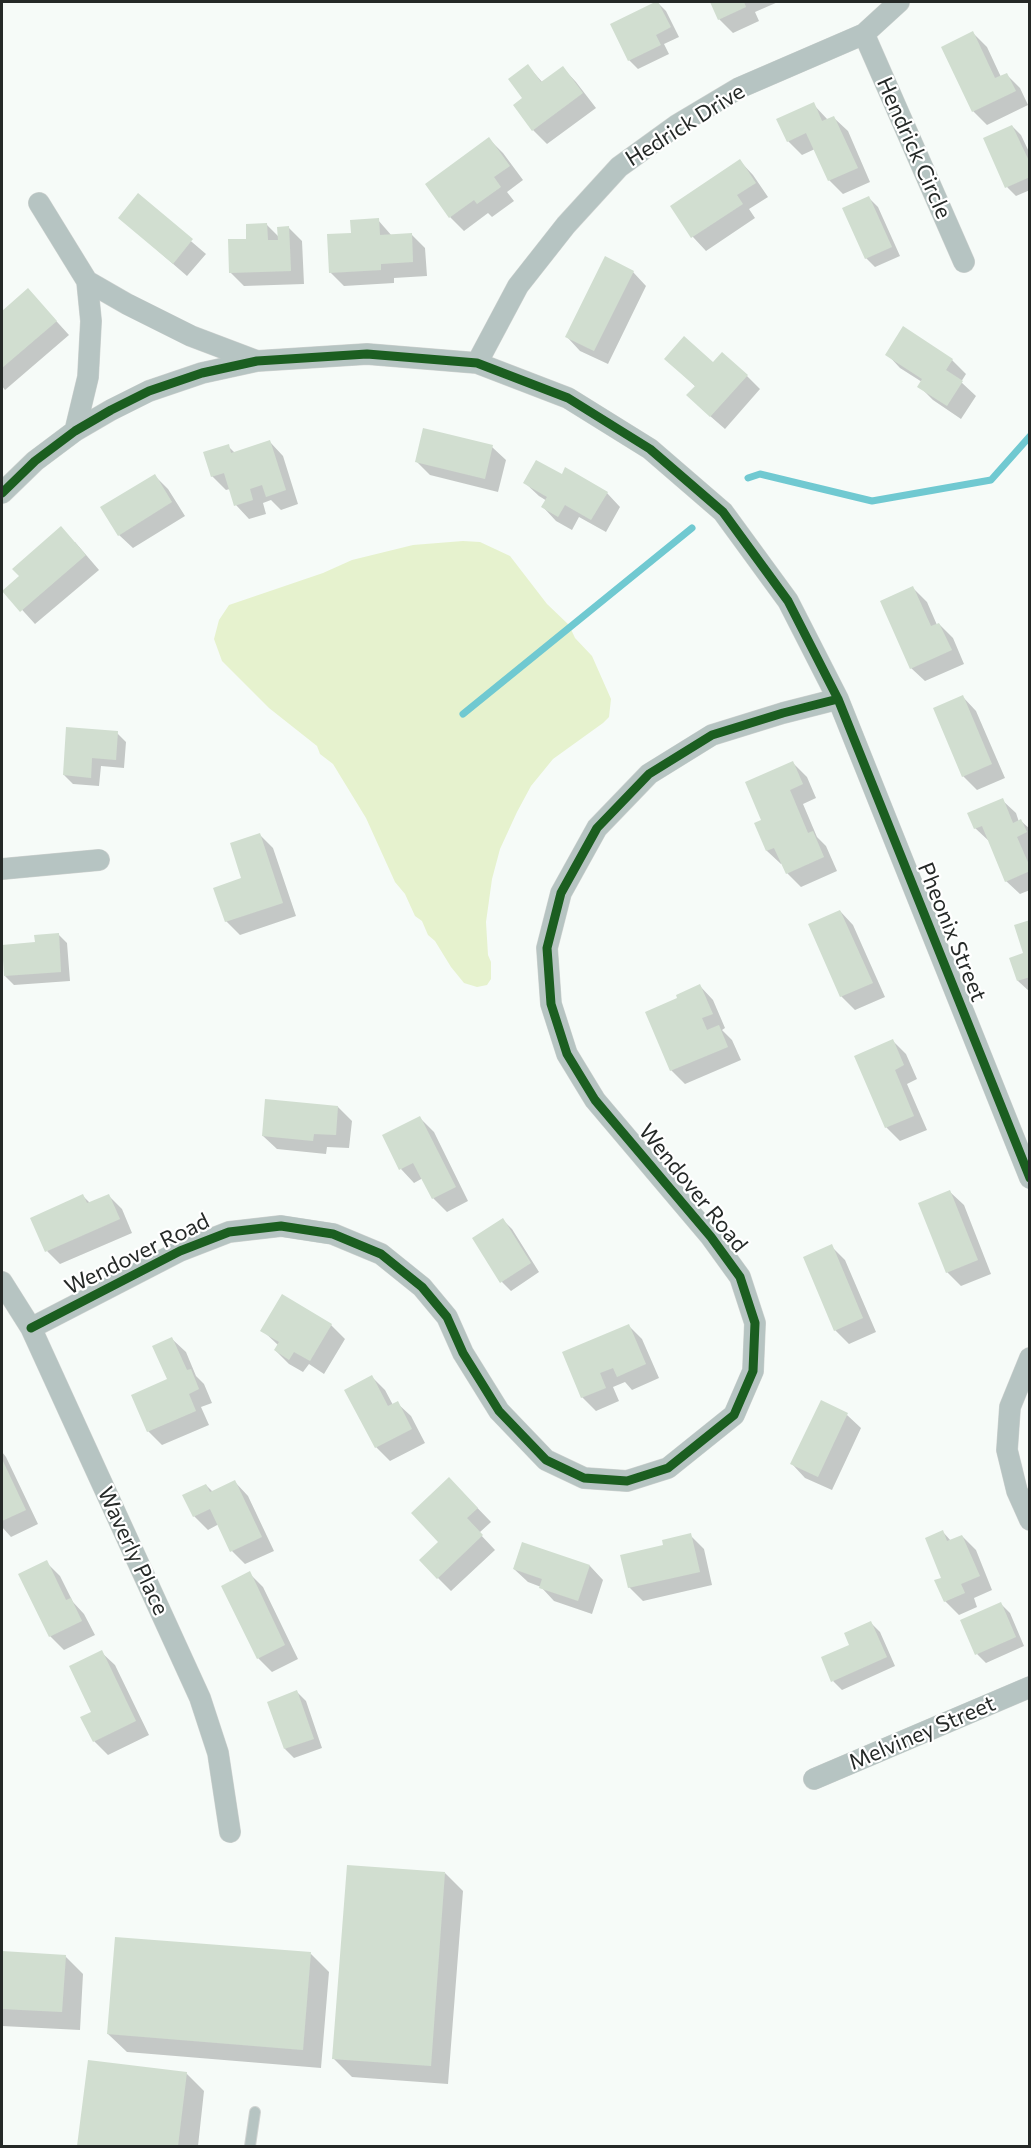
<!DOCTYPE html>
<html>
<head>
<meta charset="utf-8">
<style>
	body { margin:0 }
	#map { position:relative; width:1031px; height:2148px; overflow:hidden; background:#f6fbf8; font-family:Commissioner,sans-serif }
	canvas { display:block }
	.frame { position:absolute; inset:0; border:3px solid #252927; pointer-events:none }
</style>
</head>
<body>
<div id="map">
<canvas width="1031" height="2148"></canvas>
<div class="frame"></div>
</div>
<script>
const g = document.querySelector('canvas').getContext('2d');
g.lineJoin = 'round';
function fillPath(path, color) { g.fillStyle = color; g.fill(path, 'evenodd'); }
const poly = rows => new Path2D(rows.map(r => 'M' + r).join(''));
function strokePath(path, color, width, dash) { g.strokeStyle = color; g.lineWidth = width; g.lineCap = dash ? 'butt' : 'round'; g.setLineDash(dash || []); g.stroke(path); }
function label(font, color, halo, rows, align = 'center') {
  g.font = font + ' Commissioner,sans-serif'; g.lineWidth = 4.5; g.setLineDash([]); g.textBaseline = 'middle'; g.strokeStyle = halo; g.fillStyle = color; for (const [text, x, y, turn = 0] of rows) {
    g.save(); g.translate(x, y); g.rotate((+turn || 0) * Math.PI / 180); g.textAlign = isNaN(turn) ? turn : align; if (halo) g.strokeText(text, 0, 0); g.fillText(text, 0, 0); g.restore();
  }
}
const green = poly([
	[463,541,480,542,510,556,547,604,569,625,575,638,592,656,611,699,609,717,603,723,553,759,531,786,517,812,500,849,492,879,486,922,488,955,491,962,491,979,487,985,477,987,464,983,451,967,435,941,428,935,422,921,415,916,405,894,395,882,366,818,333,764,320,754,317,746,269,708,222,661,214,639,219,620,229,605,323,573,352,560,413,545]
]);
const shadow = poly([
	[657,2,666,11,679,37,664,44,669,54,638,69,629,60],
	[711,2,778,2,755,12,759,21,733,33,719,19],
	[973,33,987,47,1001,77,1006,74,1020,88,1028,105,987,125,973,111],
	[528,66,543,83,563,68,576,82,596,108,547,144,533,130,515,106,524,99],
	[813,104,828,120,834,118,848,131,870,182,843,194,829,180,815,149,802,155,788,141],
	[1012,126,1021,135,1030,154,1030,190,1016,196,1007,187],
	[489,139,503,153,523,180,507,192,514,201,492,217,488,213,464,231,450,217],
	[740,161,753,175,768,197,749,209,755,218,706,251,693,237,672,206],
	[138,196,206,254,187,276,120,218],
	[869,198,878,207,900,256,875,267,866,258],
	[378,220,392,236,412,235,425,248,427,276,394,278,394,283,344,286,330,272,352,234],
	[267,225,279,237,289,228,302,241,304,284,244,286,230,272,248,240],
	[633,272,646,286,608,364,580,351,567,337],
	[28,290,69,335,5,390,2,386,2,313],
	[904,328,952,360,966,374,961,382,976,396,961,419,933,400,919,386,922,382,900,368,887,354],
	[666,359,713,364,747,376,760,389,725,429,702,409,696,387],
	[270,442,283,456,298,504,281,510,271,500,263,503,266,514,249,519,236,505,230,489,226,490,212,476,228,446,235,453],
	[492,447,506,460,498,492,430,475,416,461],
	[155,476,168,489,185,516,133,548,119,535],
	[562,476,607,493,620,507,606,532,579,517,572,530,556,521,543,507,547,501,539,496,525,483],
	[75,542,99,570,35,624,5,591],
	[913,588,927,602,937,625,939,624,953,638,964,664,925,681,911,668],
	[963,697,976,711,1005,778,977,790,963,776],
	[117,733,126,742,124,768,101,766,99,786,73,784,64,775],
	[793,763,807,777,816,798,803,804,817,837,826,846,837,871,801,887,787,873,783,863,781,864,767,851,756,824,763,820],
	[1002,800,1016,813,1019,822,1021,821,1030,829,1030,890,1020,894,1006,881,990,842,975,828],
	[260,835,273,848,296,916,240,935,226,921],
	[840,911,853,925,885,997,855,1010,841,996],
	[1030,921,1030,992,1018,981,1011,959,1025,954],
	[58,934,67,943,70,981,14,985,5,976,36,944],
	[700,986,713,1000,725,1028,722,1030,732,1040,741,1060,685,1084,671,1070,679,999],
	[893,1041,906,1054,917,1079,907,1084,927,1130,900,1141,886,1127],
	[338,1107,352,1121,349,1148,327,1147,326,1154,277,1149,263,1136],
	[420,1118,434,1132,468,1201,447,1212,433,1198,423,1178,414,1183,401,1169],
	[950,1192,964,1205,991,1274,961,1286,947,1272],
	[83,1196,90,1203,109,1196,122,1209,132,1233,60,1264,47,1251],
	[503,1220,512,1229,539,1272,511,1291,502,1282],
	[831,1246,845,1260,876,1332,849,1344,835,1330],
	[282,1296,331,1325,345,1339,324,1374,309,1364,303,1372,289,1364,275,1350,278,1345,262,1330],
	[628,1325,642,1339,659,1378,632,1390,625,1382,613,1387,619,1401,596,1411,582,1397],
	[172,1339,186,1352,196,1376,204,1384,212,1403,201,1407,209,1425,162,1445,148,1431,169,1380],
	[372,1377,385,1390,393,1405,397,1403,411,1416,425,1443,390,1461,376,1447,346,1390],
	[821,1402,847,1415,861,1428,832,1490,805,1478,792,1464],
	[2,1452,6,1457,38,1524,11,1537,2,1527],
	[235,1482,248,1496,274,1551,245,1564,232,1551,219,1524,208,1530,194,1516,206,1485,213,1492],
	[463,1493,491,1522,479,1533,495,1550,451,1591,438,1578,440,1542],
	[943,1532,951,1541,962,1536,976,1550,992,1590,974,1598,977,1607,959,1615,945,1601],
	[690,1535,704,1549,712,1585,643,1601,629,1587,664,1546],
	[46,1562,60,1576,73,1602,84,1614,95,1635,64,1650,50,1636],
	[590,1566,603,1580,592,1614,554,1601,541,1587,528,1582,514,1569],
	[249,1573,263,1587,298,1659,272,1672,258,1658],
	[1001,1604,1010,1613,1024,1646,986,1663,977,1654],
	[871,1623,880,1632,895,1666,842,1690,833,1681,851,1646],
	[101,1652,115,1665,149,1735,108,1755,94,1741,93,1712],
	[297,1692,306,1701,322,1748,294,1758,285,1749],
	[445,1873,463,1891,448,2084,352,2077,334,2059],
	[2,1953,65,1956,83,1974,80,2030,2,2026],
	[311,1954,329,1972,321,2068,127,2052,108,2034],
	[89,2062,186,2073,204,2091,198,2146,79,2146]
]);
const stream = poly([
	[748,478,760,474,872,501,991,480,1030,436],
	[463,714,692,528]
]);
const building = poly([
	[655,2,658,2,671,27,656,35,661,45,628,61,610,24],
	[710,2,744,2,746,7,718,20],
	[973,31,995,78,1007,73,1016,91,972,112,941,47],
	[528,64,541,82,563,66,583,93,532,131,513,105,522,98,508,79],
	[814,102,822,121,834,116,858,168,828,181,806,133,787,142,776,119],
	[1012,125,1030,163,1030,177,1005,188,983,138],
	[489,137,510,166,494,177,501,187,477,204,474,200,449,218,425,184],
	[740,159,756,183,737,195,743,204,691,238,670,206],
	[138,193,193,239,173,264,118,218],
	[869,196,892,247,865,259,842,208],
	[379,218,380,235,412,233,413,262,381,264,381,270,329,273,327,234,351,233,350,220],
	[267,223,268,240,278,240,277,227,289,226,291,271,229,273,228,239,246,239,246,224],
	[605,256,634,271,594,351,565,337],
	[28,288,57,321,2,368,2,311],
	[903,326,953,359,946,370,963,381,947,406,917,387,922,379,885,355],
	[684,336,713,362,722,352,748,375,710,417,686,395,695,386,664,359],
	[423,428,493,445,485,479,415,462],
	[270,440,286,490,266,497,262,485,250,489,253,500,234,506,224,473,211,477,203,452,229,444,231,453],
	[536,460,562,474,565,467,608,492,591,520,565,505,558,517,541,507,547,497,523,483],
	[155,474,172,502,118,536,100,507],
	[61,526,86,555,20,612,2,591,19,576,12,569],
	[913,586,931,626,939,623,952,650,910,669,880,601],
	[963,695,992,764,962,777,933,708],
	[66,727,118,731,116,760,92,758,91,778,63,775],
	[793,761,803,784,790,790,808,833,813,831,824,857,786,874,774,848,766,851,754,823,761,820,745,782],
	[1003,798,1013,823,1021,819,1027,832,1017,837,1030,867,1030,871,1005,882,982,826,974,829,967,813],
	[260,833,283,903,225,922,213,888,241,878,230,843],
	[840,910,873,983,840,997,808,924],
	[1030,920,1030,977,1017,981,1009,958,1023,953,1014,925],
	[59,933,61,972,4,976,2,945,35,942,34,935],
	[700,984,713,1014,702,1018,707,1030,719,1025,728,1047,670,1071,645,1012,677,998,676,995],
	[893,1039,904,1065,895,1070,914,1116,885,1128,854,1056],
	[265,1099,338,1106,336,1135,314,1134,313,1141,262,1136],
	[420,1116,456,1187,432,1199,413,1163,399,1170,382,1135],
	[950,1190,978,1260,946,1273,918,1203],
	[83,1194,87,1203,109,1194,120,1219,45,1252,30,1218],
	[503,1218,531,1263,500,1283,472,1238],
	[832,1244,863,1318,834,1331,803,1257],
	[282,1294,332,1324,310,1361,294,1352,289,1360,274,1350,279,1342,260,1331],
	[629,1324,646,1364,617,1377,613,1368,600,1373,606,1388,581,1398,562,1352],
	[172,1337,187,1370,191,1369,199,1389,189,1394,196,1411,147,1432,131,1395,167,1379,152,1346],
	[372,1375,388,1406,398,1401,412,1429,375,1448,344,1390],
	[821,1400,848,1413,818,1477,790,1464],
	[2,1459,26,1510,2,1521],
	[449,1477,478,1508,467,1518,483,1535,437,1579,419,1560,438,1542,411,1513],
	[235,1480,262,1537,230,1552,210,1509,193,1517,182,1495,206,1484,210,1492],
	[943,1530,947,1541,962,1535,980,1576,961,1584,965,1593,944,1602,934,1580,941,1578,925,1538],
	[691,1533,700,1572,628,1588,620,1555,663,1545,662,1540],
	[522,1542,590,1565,578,1601,539,1588,542,1579,513,1569],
	[47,1560,66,1600,71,1598,82,1621,49,1637,18,1574],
	[250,1571,285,1645,257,1659,221,1586],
	[1001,1602,1016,1637,975,1655,960,1620],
	[871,1621,887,1657,831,1682,821,1657,849,1645,844,1633],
	[102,1650,136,1721,93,1742,80,1717,91,1712,69,1666],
	[297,1690,314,1739,284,1749,267,1702],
	[347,1865,445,1872,431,2066,332,2059],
	[115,1937,311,1952,303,2050,107,2034],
	[2,1951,66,1955,62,2012,2,2009],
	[88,2060,187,2072,178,2146,77,2146]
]);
const service = poly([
	[250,2146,255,2112]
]);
const minor = poly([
	[864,34,964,262],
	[39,203,87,281,91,321,88,377,75,431],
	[87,281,127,304,191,336,257,361],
	[477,363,518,286,566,225,619,167,677,125,739,88,864,34,899,2],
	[2,493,35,461,75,431,111,410,149,391,202,373,257,361,367,354,477,363,568,398,650,449,723,512,788,601,838,699,1030,1178],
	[2,869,99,860],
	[2,1282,31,1328,200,1698,218,1753,230,1832],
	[31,1328,180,1251,229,1232,281,1226,333,1234,381,1254,422,1287,447,1317,463,1353,499,1411,546,1460,584,1478,627,1481,668,1468,734,1415,753,1371,755,1323,740,1277,711,1237,595,1100,567,1054,551,1004,547,948,561,893,597,828,649,774,712,735,783,713,838,699],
	[1030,1358,1010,1407,1007,1450,1017,1491,1030,1520],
	[814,1779,1030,1687]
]);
const cycleway = poly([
	[2,493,35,461,75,431,111,410,149,391,202,373,257,361,367,354,477,363,568,398,650,449,723,512,788,601,838,699,1030,1178],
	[31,1328,180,1251,229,1232,281,1226,333,1234,381,1254,422,1287,447,1317,463,1353,499,1411,546,1460,584,1478,627,1481,668,1468,734,1415,753,1371,755,1323,740,1277,711,1237,595,1100,567,1054,551,1004,547,948,561,893,597,828,649,774,712,735,783,713,838,699]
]);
const streetNames = [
	["Hedrick Drive",685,125,-32],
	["Hendrick Circle",914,148,66],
	["Pheonix Street",952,932,68],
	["Wendover Road",693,1188,51],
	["Wendover Road",137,1254,-26],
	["Waverly Place",133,1551,65],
	["Melviney Street",922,1733,-23]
];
fillPath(green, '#e6f2ce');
fillPath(shadow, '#0003');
strokePath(stream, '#70c9d1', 7);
fillPath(building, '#d1ded0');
strokePath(service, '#d1d4d2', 12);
strokePath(minor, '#d1d4d2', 22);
strokePath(service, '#b6c4c2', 10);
strokePath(minor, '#b6c4c2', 21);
strokePath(cycleway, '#1b5e20', 9);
label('22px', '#252927', '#fff', streetNames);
</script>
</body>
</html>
